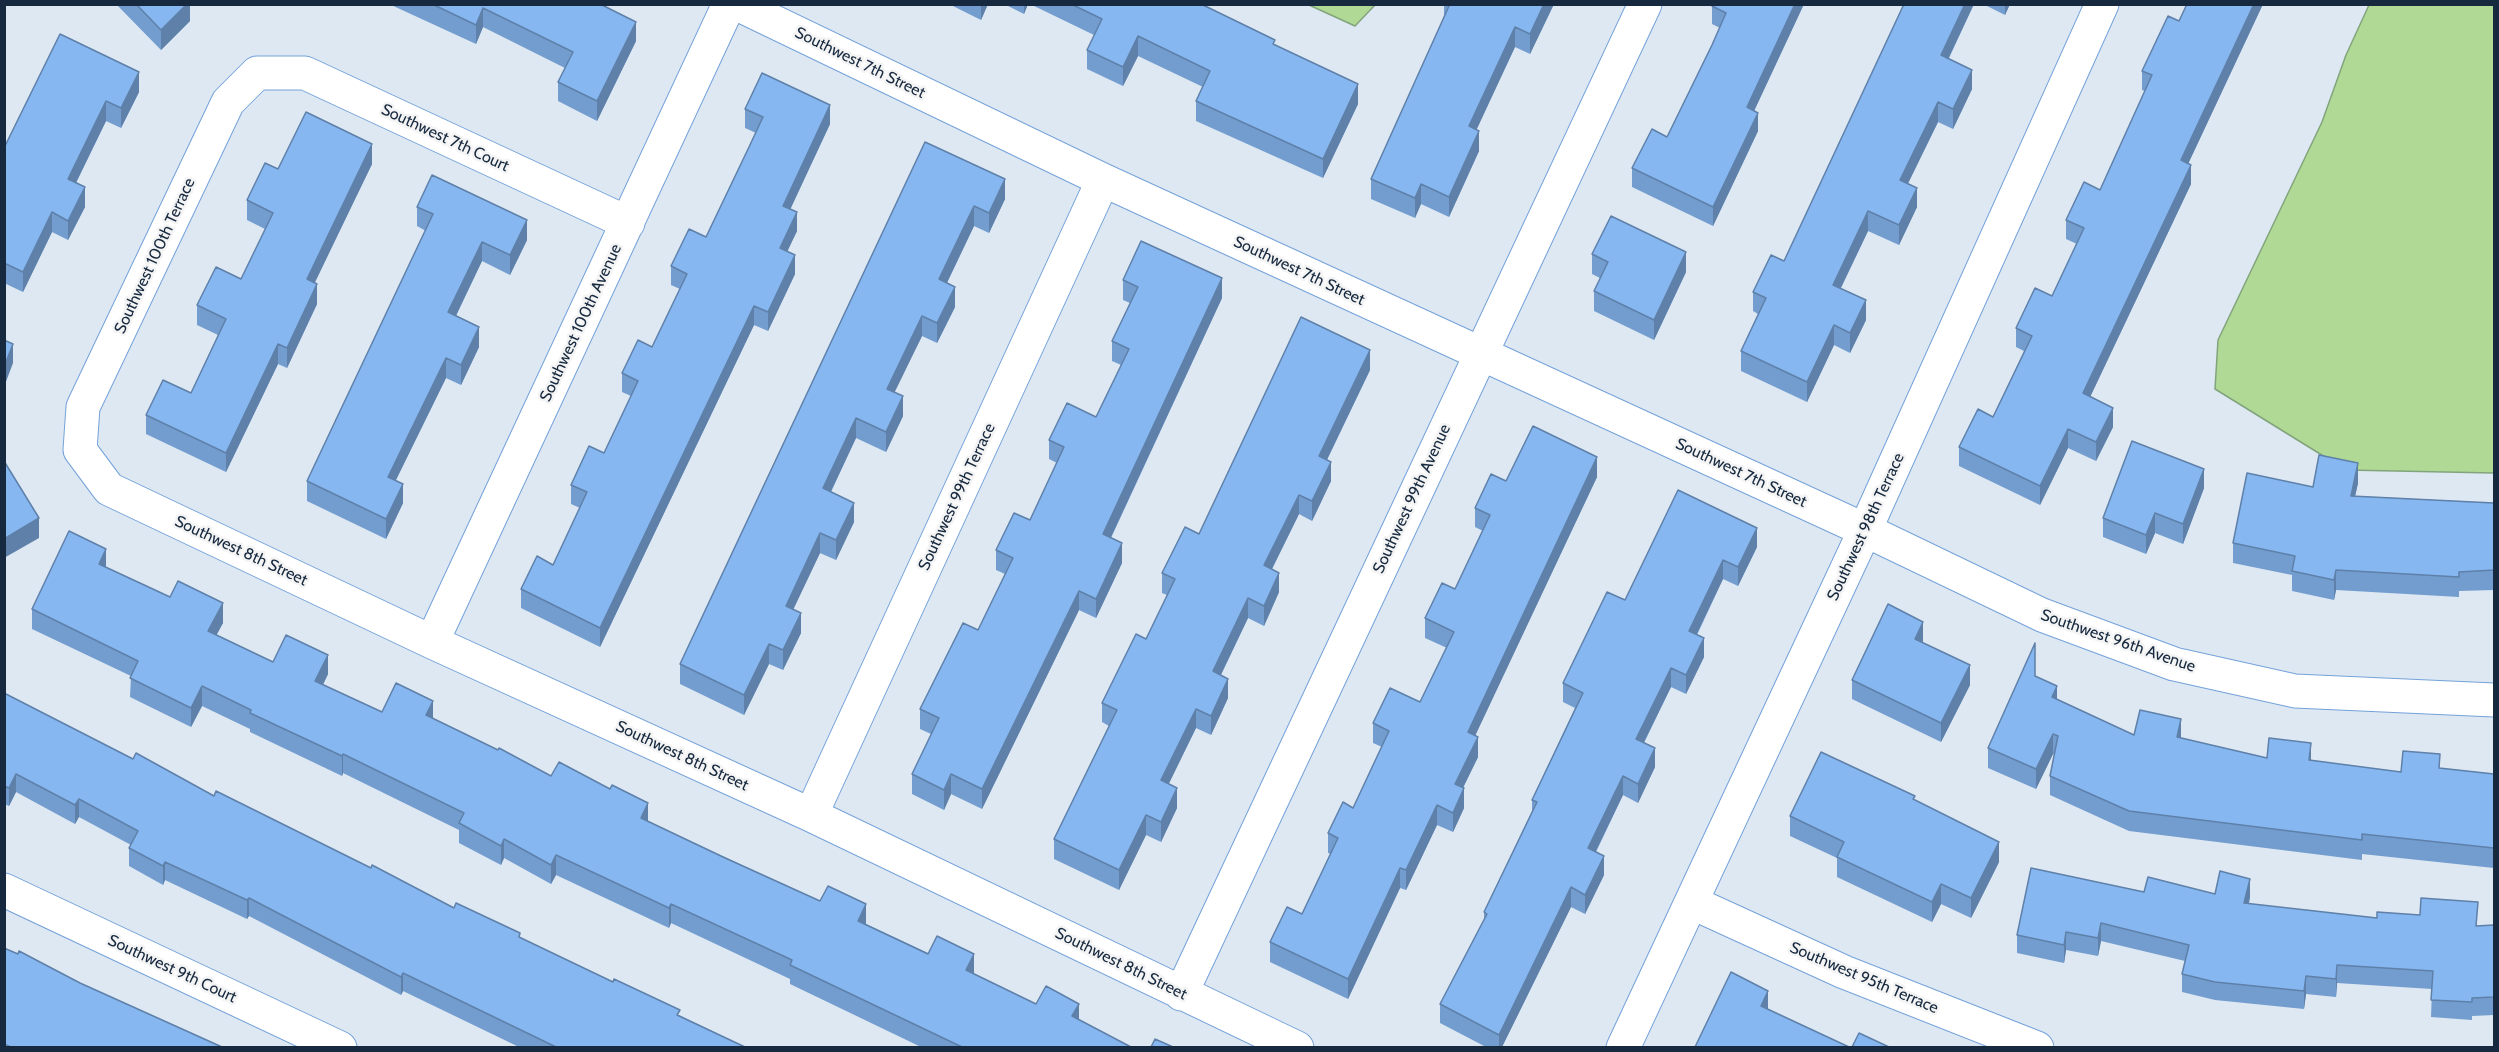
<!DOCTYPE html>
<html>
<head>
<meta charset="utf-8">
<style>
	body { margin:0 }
	#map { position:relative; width:2499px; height:1052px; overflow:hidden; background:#dee8f3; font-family:Cabin,sans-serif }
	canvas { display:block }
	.frame { position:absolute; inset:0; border:6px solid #16293f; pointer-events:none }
</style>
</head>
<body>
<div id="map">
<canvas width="2499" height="1052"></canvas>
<div class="frame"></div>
</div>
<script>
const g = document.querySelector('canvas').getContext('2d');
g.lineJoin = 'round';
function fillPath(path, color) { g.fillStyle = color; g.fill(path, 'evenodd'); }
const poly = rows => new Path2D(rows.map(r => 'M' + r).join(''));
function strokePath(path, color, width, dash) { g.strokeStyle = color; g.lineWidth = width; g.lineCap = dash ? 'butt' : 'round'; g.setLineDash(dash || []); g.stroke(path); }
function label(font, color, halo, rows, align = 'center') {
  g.font = font + ' Cabin,sans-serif'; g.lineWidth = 5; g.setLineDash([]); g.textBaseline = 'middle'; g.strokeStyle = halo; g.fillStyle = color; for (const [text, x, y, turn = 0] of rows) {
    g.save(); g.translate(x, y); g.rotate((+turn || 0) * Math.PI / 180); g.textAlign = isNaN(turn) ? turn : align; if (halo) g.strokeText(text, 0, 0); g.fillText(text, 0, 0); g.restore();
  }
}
const water = poly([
	[1309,5,1375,5,1355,26,1309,5],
	[2369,5,2494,5,2494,473,2346,470,2215,389,2218,340,2322,122,2346,55,2369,5]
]);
const minor = poly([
	[737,4,1103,180,1865,530,2042,615,2174,664,2295,691,2494,700],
	[628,223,305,73,257,73,228,102,83,407,80,450,109,489,432,642,811,815,1297,1048],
	[432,642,729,4],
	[811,815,1103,180],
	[4,890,340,1048],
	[1693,903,1844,972,2037,1048],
	[1181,994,1645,4],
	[1623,1048,1865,530,2102,4]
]);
const wall = poly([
	[116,4,190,4,190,21,161,50],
	[389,4,600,4,636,41,597,121,558,101,558,82,565,68,483,27,476,44],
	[949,4,988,4,981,20],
	[1004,4,1028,4,1024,14],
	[1030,4,1201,4,1275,45,1358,104,1323,178,1196,121,1196,101,1203,87,1138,56,1123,86,1087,69,1087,50,1094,35],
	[1444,4,1554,4,1530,54,1515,47,1476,130,1479,151,1449,217,1421,204,1415,218,1371,199,1371,179,1444,18],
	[1804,4,1754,111,1758,131,1713,226,1632,187,1632,168,1667,137,1720,28,1712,24,1712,6],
	[1904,4,1974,4,1949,58,1972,89,1953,129,1938,122,1908,183,1917,207,1899,245,1868,231,1841,288,1866,320,1850,353,1834,345,1807,402,1741,371,1741,351,1758,314,1753,311,1753,292,1784,261],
	[1983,4,2010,4,2005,15],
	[2263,4,2188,164,2191,184,2090,397,2113,427,2096,461,2068,448,2040,505,1959,466,1959,447,1993,417,2024,351,2016,347,2016,328,2052,296,2077,244,2066,239,2066,220,2100,190,2145,91,2142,90,2142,71,2179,21],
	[60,34,139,92,121,128,106,121,76,183,85,207,68,240,52,232,23,292,4,283,4,148],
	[745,109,830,124,790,209,797,231,787,251,795,274,768,331,754,325,600,647,521,608,521,589,553,565,580,508,571,504,571,485,604,453,631,396,622,392,622,373,652,347,680,289,671,285,671,266,706,237,749,147,756,133,745,128],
	[925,142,1005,199,989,233,974,226,947,283,955,307,937,343,922,336,894,392,903,416,886,452,856,438,831,492,854,522,836,560,820,553,793,609,801,633,783,670,769,664,744,715,680,684,680,664],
	[372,164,314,283,317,304,287,368,278,364,226,472,146,434,146,415,191,393,218,335,197,325,197,305,241,279,265,229,247,220,247,200,278,169],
	[417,207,527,240,510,275,482,261,456,316,479,347,461,385,446,378,396,480,403,503,386,539,307,501,307,481,426,231,417,226],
	[1592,254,1686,272,1654,340,1594,311,1594,291,1600,278,1592,274],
	[1123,280,1222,298,1111,538,1122,563,1096,618,1079,610,982,809,951,794,944,810,912,794,912,774,931,734,920,729,920,709,978,630,1005,574,996,570,996,550,1030,520,1057,463,1049,459,1049,440,1096,417,1121,365,1112,361,1112,341,1130,303,1123,300],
	[1370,370,1327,460,1331,481,1312,521,1299,514,1272,569,1279,592,1264,626,1248,618,1221,675,1228,698,1211,735,1196,728,1168,784,1177,808,1161,842,1146,835,1119,890,1054,859,1054,839,1109,726,1102,722,1102,703,1146,639,1167,595,1162,593,1162,573,1199,534],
	[1597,477,1475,735,1478,757,1463,788,1464,808,1453,832,1437,825,1406,890,1400,888,1348,999,1270,962,1270,942,1302,914,1331,854,1328,853,1328,833,1353,808,1382,747,1373,743,1373,723,1420,702,1447,648,1425,638,1425,618,1455,589,1483,531,1475,527,1475,508,1506,481],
	[2358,483,2355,496,2494,503,2494,590,2459,591,2459,597,2336,590,2334,600,2292,591,2292,575,2233,563,2233,543,2313,487],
	[2204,488,2183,544,2155,533,2146,554,2103,537,2103,518],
	[1757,547,1738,586,1723,579,1697,635,1704,657,1686,694,1671,687,1644,743,1655,767,1638,803,1623,795,1596,852,1604,875,1585,914,1571,907,1502,1047,1486,1047,1440,1023,1440,1004,1484,920,1484,912,1532,811,1532,800,1575,708,1563,702,1563,683,1625,600],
	[106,567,223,623,216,635,273,662,328,674,323,685,382,712,433,719,551,776,866,923,866,924,973,974,1036,1004,1079,1020,1131,1047,921,1047,790,984,790,979,671,923,669,928,556,875,551,884,504,858,501,865,459,843,459,830,343,773,342,776,250,732,250,729,202,706,191,727,130,697,131,676,32,629,32,609],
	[1923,641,1922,643,1970,685,1941,742,1852,699,1852,680],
	[4,693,133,759,454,908,520,938,745,1047,519,1047,403,991,401,995,249,916,247,919,165,880,163,885,129,866,129,848,131,845,79,817,75,824,16,792,9,806,4,804],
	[2057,699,2134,735,2181,738,2267,758,2311,761,2401,772,2440,768,2494,774,2494,868,2362,854,2362,860,2129,831,2050,795,2050,776,2055,755,2053,754,2036,789,1988,768,1988,748],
	[1915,800,1999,862,1971,918,1941,904,1932,922,1837,877,1837,858,1790,836,1790,816],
	[2144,892,2215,894,2250,897,2249,904,2377,918,2478,926,2494,925,2494,1015,2472,1016,2472,1020,2431,1017,2432,989,2337,983,2336,997,2306,994,2304,1009,2215,1000,2182,992,2182,974,2185,961,2101,941,2098,956,2066,950,2064,963,2017,953,2017,935]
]);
const shadedWall = poly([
	[187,4,190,4,190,21,161,50,161,30],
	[981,4,988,4,981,20],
	[1024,4,1028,4,1024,14],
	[1544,4,1554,4,1530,54,1530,34],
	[1795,4,1804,4,1747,126,1747,107],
	[1965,4,1974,4,1941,74,1941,55],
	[2005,4,2010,4,2005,15],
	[2254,4,2263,4,2181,179,2181,160],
	[483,8,483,27,476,44,476,25],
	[636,22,636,41,597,121,597,101],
	[1515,27,1515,47,1469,146,1469,126],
	[1138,36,1138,56,1123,86,1123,67],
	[1972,70,1972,89,1953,129,1953,109],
	[139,72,139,92,121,128,121,108],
	[1358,84,1358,104,1323,178,1323,159],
	[106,101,106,121,68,199,68,179],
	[1938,102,1938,122,1900,200,1900,180],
	[830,105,830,124,783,225,783,206],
	[1758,113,1758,131,1713,226,1713,207],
	[1479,131,1479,151,1449,217,1449,197],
	[372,144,372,164,307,299,307,279],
	[2191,165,2191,184,2083,412,2083,393],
	[1005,179,1005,199,989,233,989,213],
	[1421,184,1421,204,1415,218,1415,198],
	[85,187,85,207,68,240,68,221],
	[1917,188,1917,207,1899,245,1899,225],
	[974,206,974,226,939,299,939,279],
	[1868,211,1868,231,1833,304,1833,285],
	[52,212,52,232,23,292,23,272],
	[797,212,797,231,780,267,780,248],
	[527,220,527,240,510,275,510,255],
	[482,242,482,261,448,332,448,312],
	[1686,252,1686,272,1654,340,1654,320],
	[795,255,795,274,768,331,768,312],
	[1222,278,1222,298,1103,554,1103,534],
	[317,284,317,304,287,368,287,348],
	[955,287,955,307,937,343,937,323],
	[1866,300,1866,320,1850,353,1850,333],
	[754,306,754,325,600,647,600,628],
	[922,316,922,336,887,408,887,389],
	[1834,325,1834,345,1807,402,1807,382],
	[479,327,479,347,461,385,461,365],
	[13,344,13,363,4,387,4,367],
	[278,344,278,364,226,472,226,453],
	[1370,350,1370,370,1319,476,1319,456],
	[446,358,446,378,388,496,388,477],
	[903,396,903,416,886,452,886,432],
	[2113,408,2113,427,2096,461,2096,442],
	[856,418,856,438,823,508,823,488],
	[2068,429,2068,448,2040,505,2040,486],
	[1597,457,1597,477,1468,751,1468,732],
	[1331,462,1331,481,1312,521,1312,501],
	[2358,463,2358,483,2351,515,2351,496],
	[2204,469,2204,488,2183,544,2183,524],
	[403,484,403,503,386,539,386,519],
	[1299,495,1299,514,1264,585,1264,565],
	[854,503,854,522,836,560,836,540],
	[2155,513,2155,533,2146,554,2146,535],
	[39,518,39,538,4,558,4,539],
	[1757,528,1757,547,1738,586,1738,567],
	[820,533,820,553,786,625,786,606],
	[1122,543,1122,563,1096,618,1096,599],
	[106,549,106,568,99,564],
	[1723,560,1723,579,1689,650,1689,631],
	[2336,570,2336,590,2334,600,2334,580],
	[1279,573,1279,592,1264,626,1264,606],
	[1079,591,1079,610,982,809,982,789],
	[1248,598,1248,618,1213,691,1213,671],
	[223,603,223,623,208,651,208,631],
	[801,613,801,633,783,670,783,650],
	[1923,622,1923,641,1915,659,1915,639],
	[1704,638,1704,657,1686,694,1686,675],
	[769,644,769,664,744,715,744,695],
	[328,655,328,674,315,700,315,681],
	[1970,665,1970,685,1941,742,1941,723],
	[1671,668,1671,687,1636,758,1636,739],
	[1228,679,1228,698,1211,735,1211,716],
	[202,686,202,706,191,727,191,708],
	[2057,686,2057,706,2052,697],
	[433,701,433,720,426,715],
	[1196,709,1196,728,1161,800,1161,780],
	[2181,719,2181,739,2177,737],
	[2053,734,2053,754,2036,789,2036,769],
	[1478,737,1478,757,1455,804,1455,784],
	[2311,743,2311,763,2309,760],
	[1655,748,1655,767,1638,803,1638,784],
	[343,754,343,773,342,776,342,756],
	[16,774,16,792,9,806,9,788],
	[951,774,951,794,944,810,944,790],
	[1623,776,1623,795,1588,867,1588,848],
	[1177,788,1177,808,1161,842,1161,822],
	[1464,788,1464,808,1453,832,1453,813],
	[79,799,79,817,75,824,75,805],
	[648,803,648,822,641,818],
	[1437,805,1437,825,1406,890,1406,870],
	[1146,815,1146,835,1119,890,1119,870],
	[504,839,504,858,501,865,501,846],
	[1999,842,1999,862,1971,918,1971,898],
	[556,855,556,875,551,884,551,865],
	[1604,856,1604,875,1585,914,1585,895],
	[165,862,165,880,163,885,163,866],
	[1400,868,1400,888,1348,999,1348,979],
	[2250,879,2250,897,2244,921,2244,903],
	[1941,884,1941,904,1932,922,1932,902],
	[1571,887,1571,907,1502,1047,1499,1047,1499,1035],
	[249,898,249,916,247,919,247,900],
	[671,904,671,923,669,928,669,908],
	[866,904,866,923,858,940,858,921],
	[2101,923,2101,941,2098,956,2098,938],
	[2066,932,2066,950,2064,963,2064,945],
	[974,954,974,974,966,990,966,970],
	[2337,965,2337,983,2336,997,2336,979],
	[403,973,403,991,401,995,401,977],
	[2306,976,2306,994,2304,1009,2304,991],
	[1768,991,1768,1011,1761,1006],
	[1079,1004,1079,1023,1072,1016]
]);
const building = poly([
	[136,4,187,4,161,30,136,4],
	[432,4,600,4,636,22,597,101,558,82,573,52,483,8,476,25,432,4],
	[1071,4,1201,4,1275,40,1273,44,1358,84,1323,159,1196,101,1210,71,1138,36,1123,67,1087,50,1102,19,1071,4],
	[1446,4,1544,4,1530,34,1515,27,1469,126,1479,131,1449,197,1421,184,1415,198,1371,179,1449,6,1446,4],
	[1713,4,1795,4,1747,107,1758,113,1713,207,1632,168,1652,129,1667,137,1712,45,1726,13,1712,6,1713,4],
	[1904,4,1965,4,1941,55,1972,70,1953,109,1938,102,1900,180,1917,188,1899,225,1868,211,1833,285,1866,300,1850,333,1834,325,1807,382,1741,351,1766,298,1753,292,1771,255,1784,261,1904,4],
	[2187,4,2254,4,2181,160,2191,165,2083,393,2113,408,2096,442,2068,429,2040,486,1959,447,1978,409,1993,417,2032,336,2016,328,2035,288,2052,296,2084,228,2066,220,2084,182,2100,190,2152,75,2142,71,2168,16,2179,21,2187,4],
	[60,34,139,72,121,108,106,101,68,179,85,187,68,221,52,212,23,272,4,263,4,148,60,34],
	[762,73,830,105,783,206,797,212,780,248,795,255,768,312,754,306,600,628,521,589,537,556,553,565,587,492,571,485,589,446,604,453,638,381,622,373,638,340,652,347,687,274,671,266,689,229,706,237,749,147,763,117,745,109,762,73],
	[306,112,372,144,307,279,317,284,287,348,278,344,226,453,146,415,163,380,191,393,226,319,197,305,216,267,241,279,273,213,247,200,265,163,278,169,306,112],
	[925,142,1005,179,989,213,974,206,939,279,955,287,937,323,922,316,887,389,903,396,886,432,856,418,823,488,854,503,836,540,820,533,786,606,801,613,783,650,769,644,744,695,680,664,925,142],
	[432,175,527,220,510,255,482,242,448,312,479,327,461,365,446,358,388,477,403,484,386,519,307,481,433,214,417,207,432,175],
	[1611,216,1686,252,1654,320,1594,291,1608,262,1592,254,1611,216],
	[1141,241,1222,278,1103,534,1122,543,1096,599,1079,591,982,789,951,774,944,790,912,774,939,718,920,709,963,623,978,630,1013,558,996,550,1014,513,1030,520,1064,447,1049,440,1067,403,1096,417,1129,349,1112,341,1138,287,1123,280,1141,241],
	[1301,317,1370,350,1319,456,1331,462,1312,501,1299,495,1264,565,1279,573,1264,606,1248,598,1213,671,1228,679,1211,716,1196,709,1161,780,1177,788,1161,822,1146,815,1119,870,1054,839,1117,710,1102,703,1136,634,1146,639,1175,579,1162,573,1185,527,1199,534,1301,317],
	[4,340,13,344,4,367,4,340],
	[1533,426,1597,457,1468,732,1478,737,1455,784,1464,788,1453,813,1437,805,1406,870,1400,868,1348,979,1270,942,1287,907,1302,914,1338,838,1328,833,1343,802,1353,808,1389,731,1373,723,1390,688,1420,702,1454,632,1425,618,1442,583,1455,589,1490,515,1475,508,1491,474,1506,481,1533,426],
	[2132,441,2204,469,2183,524,2155,513,2146,535,2103,518,2132,441],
	[2319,455,2358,463,2351,496,2494,503,2494,570,2459,572,2459,577,2336,570,2334,580,2292,571,2295,556,2233,543,2247,473,2313,487,2319,455],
	[4,461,39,518,4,539,4,461],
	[1678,490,1757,528,1738,567,1723,560,1689,631,1704,638,1686,675,1671,668,1636,739,1655,748,1638,784,1623,776,1588,848,1604,856,1585,895,1571,887,1499,1035,1440,1004,1487,914,1484,912,1537,802,1532,800,1583,693,1563,683,1607,592,1625,600,1678,490],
	[69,531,106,549,99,564,170,597,178,581,223,603,208,631,273,662,286,635,328,655,315,681,382,712,396,683,433,701,426,715,498,750,499,748,551,776,559,762,610,789,612,785,648,803,641,818,723,857,820,901,828,886,866,904,858,921,928,954,937,936,974,954,966,970,1036,1004,1046,986,1079,1004,1072,1016,1131,1047,962,1047,790,965,792,960,671,904,669,908,556,855,551,865,504,839,501,846,459,823,464,813,343,754,342,756,250,713,251,710,202,686,191,708,130,678,138,661,32,609,69,531],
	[1888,604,1923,622,1915,639,1970,665,1941,723,1852,680,1888,604],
	[2035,643,2035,676,2057,686,2052,697,2134,735,2140,710,2181,719,2177,737,2267,758,2269,738,2311,743,2309,760,2401,772,2403,751,2440,754,2439,768,2494,774,2494,848,2362,834,2362,840,2129,811,2050,776,2058,736,2053,734,2036,769,1988,748,2035,643],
	[4,693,133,759,136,753,214,796,216,791,371,868,372,865,454,908,456,903,520,933,519,937,613,982,614,979,680,1010,677,1015,745,1047,556,1047,403,973,401,977,249,898,247,900,165,862,163,866,129,848,138,831,79,799,75,805,16,774,9,788,4,786,4,693],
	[1821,752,1915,796,1913,799,1999,842,1971,898,1941,884,1932,902,1837,857,1844,842,1790,816,1821,752],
	[2031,868,2144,892,2148,877,2215,894,2220,871,2250,879,2244,903,2377,918,2377,912,2420,915,2421,898,2478,902,2476,926,2494,925,2494,997,2472,998,2472,1002,2431,1000,2433,971,2337,965,2336,979,2306,976,2304,991,2215,982,2182,974,2189,945,2101,923,2098,938,2066,932,2064,945,2017,935,2031,868],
	[4,948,18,954,19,951,80,983,222,1047,11,1047,4,1044,4,948],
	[1731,972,1768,991,1761,1006,1849,1047,1695,1047,1731,972],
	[1859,1033,1889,1047,1852,1047,1859,1033],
	[1155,1039,1173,1047,1151,1047,1155,1039]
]);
const streetNames = [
	["Southwest 7th Street",860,63,26],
	["Southwest 7th Court",445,138,25],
	["Southwest 100th Terrace",155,256,-65],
	["Southwest 7th Street",1299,271,25],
	["Southwest 100th Avenue",581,323,-65],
	["Southwest 7th Street",1741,473,25],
	["Southwest 99th Terrace",957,497,-65],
	["Southwest 99th Avenue",1412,499,-65],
	["Southwest 98th Terrace",1866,527,-65],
	["Southwest 8th Street",241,551,25],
	["Southwest 96th Avenue",2118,641,19],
	["Southwest 8th Street",682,756,25],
	["Southwest 8th Street",1121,964,26],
	["Southwest 9th Court",172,969,25],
	["Southwest 95th Terrace",1864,978,23]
];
fillPath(water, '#b0d996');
strokePath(water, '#82a47c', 1.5);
strokePath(minor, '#74a2d9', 35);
strokePath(minor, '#fff', 33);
fillPath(wall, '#739dcf');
fillPath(shadedWall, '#5e80a9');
fillPath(building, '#86b7f1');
strokePath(building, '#5e80a9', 1.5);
label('16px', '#16293f', '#f4f4f4', streetNames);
</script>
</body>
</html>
